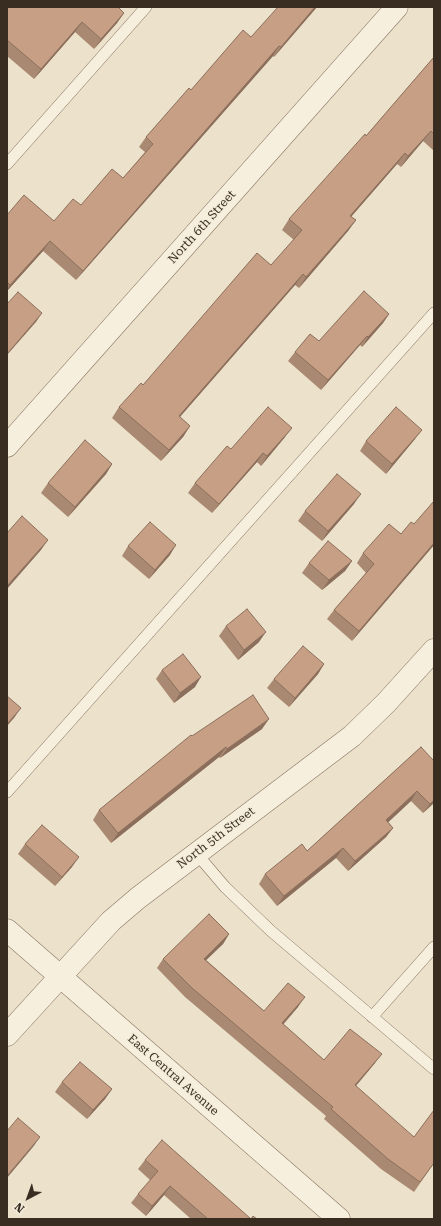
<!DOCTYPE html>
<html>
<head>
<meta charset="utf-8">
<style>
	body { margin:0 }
	#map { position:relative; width:441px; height:1226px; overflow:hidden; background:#ece1cb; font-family:"Roboto Serif",serif }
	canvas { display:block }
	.frame { position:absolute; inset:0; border:8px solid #392d22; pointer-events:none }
	.north { position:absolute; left:8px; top:1178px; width:40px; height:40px; -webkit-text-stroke:3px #f4ecda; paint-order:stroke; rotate:221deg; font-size:11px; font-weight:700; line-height:16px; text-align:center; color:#392d22 }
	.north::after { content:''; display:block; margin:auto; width:14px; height:18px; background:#392d22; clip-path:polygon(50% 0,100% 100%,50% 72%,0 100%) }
</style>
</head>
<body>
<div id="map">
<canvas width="441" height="1226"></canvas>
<div class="frame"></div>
<div class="north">N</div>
</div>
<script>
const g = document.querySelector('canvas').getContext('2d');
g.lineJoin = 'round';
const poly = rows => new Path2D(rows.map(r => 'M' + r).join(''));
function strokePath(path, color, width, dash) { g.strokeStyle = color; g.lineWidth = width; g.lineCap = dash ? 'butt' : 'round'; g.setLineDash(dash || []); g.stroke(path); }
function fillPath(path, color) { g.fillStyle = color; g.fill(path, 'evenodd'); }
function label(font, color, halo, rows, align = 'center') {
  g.font = font + ' "Roboto Serif",serif'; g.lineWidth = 3; g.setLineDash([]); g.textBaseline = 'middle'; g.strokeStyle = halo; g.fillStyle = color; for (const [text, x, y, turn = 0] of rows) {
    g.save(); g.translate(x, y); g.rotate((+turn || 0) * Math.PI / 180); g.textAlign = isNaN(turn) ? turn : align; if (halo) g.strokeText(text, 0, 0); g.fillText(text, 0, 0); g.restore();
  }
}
const lane = poly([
	[7,164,146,7],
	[7,792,434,313],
	[196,853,225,887,271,931,434,1069],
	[372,1017,434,947]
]);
const street = poly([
	[7,446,397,7],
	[7,930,339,1219],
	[7,1035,111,921,138,898,352,736,386,703,434,650]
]);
const wall = poly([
	[7,7,124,13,117,23,94,49,75,32,34,79,7,56],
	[317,7,274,57,273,56,76,280,43,251,7,291,7,215,54,221,81,205,123,178,145,152,139,147,146,137,191,90,251,37],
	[434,57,434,151,423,141,401,167,397,164,351,217,356,220,348,231,299,288,295,285,180,417,190,426,183,437,161,461,112,418,119,407,271,265,294,240,282,230,289,219,366,136],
	[389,314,383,323,362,347,360,345,321,390,288,361,295,352,319,341],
	[285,437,261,466,257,462,212,513,188,493,195,483,231,449],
	[415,439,386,474,360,451,366,441],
	[112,464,106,474,68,517,41,493,48,483],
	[354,504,322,541,298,521,305,511],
	[401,534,434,545,352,641,327,619,334,610,366,573,357,563,363,553],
	[128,546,170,555,149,579,122,556],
	[352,561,345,571,322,590,302,573,309,563],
	[226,626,259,642,238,660,219,636],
	[324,664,318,674,289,707,267,688,274,679],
	[162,670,195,687,174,703,156,679],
	[262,729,220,758,219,757,111,843,93,820,99,810,192,736],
	[421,747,434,803,423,813,411,801,388,822,393,828,386,837,348,871,336,858,277,906,259,884,265,874,307,851],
	[25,844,72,867,55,886,18,854],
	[229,934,223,944,206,960,264,1011,298,1007,283,1024,324,1060,375,1063,356,1086,434,1163,414,1192,381,1169,324,1119,326,1116,185,997,157,968,163,959],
	[62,1082,112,1089,105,1099,87,1119,55,1092],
	[145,1160,251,1219,257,1219,191,1219,164,1195,146,1216,131,1203,138,1194,150,1180,138,1169]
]);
const shadedWall = poly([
	[315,7,317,7,274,57,281,47],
	[124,13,117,23,94,49,101,39],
	[82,22,75,32,34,79,41,69],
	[279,46,273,56,76,280,83,271],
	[431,131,423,141,401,167,408,156],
	[405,153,397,164,343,226,350,216],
	[356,220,348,231,299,288,306,277],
	[50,241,43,251,7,291,7,290,10,285],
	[303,274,295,285,171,427,179,416],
	[42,313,36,322,7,355,7,354],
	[389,314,383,323,362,347,368,337],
	[367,336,360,345,321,390,328,380],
	[190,426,183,437,161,461,169,450],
	[292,428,285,437,261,466,267,456],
	[422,430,415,439,386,474,392,464],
	[263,453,257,462,212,513,219,504],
	[112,464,106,474,68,517,75,507],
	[361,494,354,504,322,541,328,531],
	[48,540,41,550,7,589,7,586],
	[434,543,434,545,352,641,359,631],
	[176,545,170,555,149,579,155,570],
	[352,561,345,571,322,590,329,580],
	[266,632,259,642,238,660,244,650],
	[324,664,318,674,289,707,295,698],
	[201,677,195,687,174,703,180,693],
	[21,708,14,718,7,726,7,724],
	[269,719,262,729,220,758,227,749],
	[226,747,219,757,111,843,118,833],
	[417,791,411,801,380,830,386,820],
	[434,800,434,803,423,813,430,804],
	[393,828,386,837,348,871,355,861],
	[343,848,336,858,277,906,284,896],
	[79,857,72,867,55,886,62,877],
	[229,934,223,944,198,968,204,959],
	[305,997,298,1007,276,1033,282,1023],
	[382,1054,375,1063,348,1095,355,1085],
	[112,1089,105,1099,87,1119,93,1110],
	[40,1137,33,1147,7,1178,7,1176],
	[170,1186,164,1195,146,1216,152,1206]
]);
const building = poly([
	[7,7,118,7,124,13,101,39,82,22,41,69,7,40,7,7],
	[278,7,315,7,281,47,279,46,83,271,50,241,10,285,7,282,7,215,24,195,54,221,73,199,81,205,112,169,123,178,153,144,146,137,189,88,191,90,243,30,251,37,278,7],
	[434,57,434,134,431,131,408,156,405,153,350,216,356,220,306,277,303,274,179,416,190,426,169,450,119,407,141,383,143,385,257,253,271,265,302,230,289,219,365,134,366,136,434,57],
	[364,291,389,314,368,337,367,336,328,380,295,352,310,334,319,341,364,291],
	[18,292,42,313,7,354,7,304,18,292],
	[268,407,292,428,267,456,263,453,219,504,195,483,227,446,231,449,268,407],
	[396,407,422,430,392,464,366,441,396,407],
	[85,440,112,464,75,507,48,483,85,440],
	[337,474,361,494,328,531,305,511,337,474],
	[434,501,434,543,359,631,334,610,374,564,363,553,389,524,401,534,411,522,414,524,434,501],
	[22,516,48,540,7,586,7,533,22,516],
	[150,522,176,545,155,570,128,546,150,522],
	[328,541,352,561,329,580,309,563,328,541],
	[247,609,266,632,244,650,226,626,247,609],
	[303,646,324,664,295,698,274,679,303,646],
	[183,654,201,677,180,693,162,670,183,654],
	[253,695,269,719,227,749,226,747,118,833,99,810,191,735,192,736,253,695],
	[7,696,21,708,7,724,7,696],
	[421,747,434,761,434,800,430,804,417,791,386,820,393,828,355,861,343,848,284,896,265,874,302,844,307,851,421,747],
	[42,825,79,857,62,877,25,844,42,825],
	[209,914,229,934,204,959,264,1011,288,983,305,997,282,1023,324,1060,350,1029,382,1054,355,1085,414,1137,434,1110,434,1163,420,1182,388,1159,331,1109,333,1107,192,988,163,959,209,914],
	[80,1062,112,1089,93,1110,62,1082,80,1062],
	[18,1118,40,1137,7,1176,7,1131,18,1118],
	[162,1140,251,1219,253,1216,257,1219,208,1219,170,1186,152,1206,138,1194,158,1171,145,1160,162,1140]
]);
const streetNames = [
	["North 6th Street",202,227,-48],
	["North 5th Street",216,838,-37],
	["East Central Avenue",173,1075,41]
];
strokePath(lane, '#877560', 12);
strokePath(street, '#877560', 23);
strokePath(lane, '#f7efde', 11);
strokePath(street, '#f7efde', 22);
fillPath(wall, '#aa8972');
fillPath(shadedWall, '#8b6f5c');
fillPath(building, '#c69f84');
strokePath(building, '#8b6f5c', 1);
label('12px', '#392d22', '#f4ecda', streetNames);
</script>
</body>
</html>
